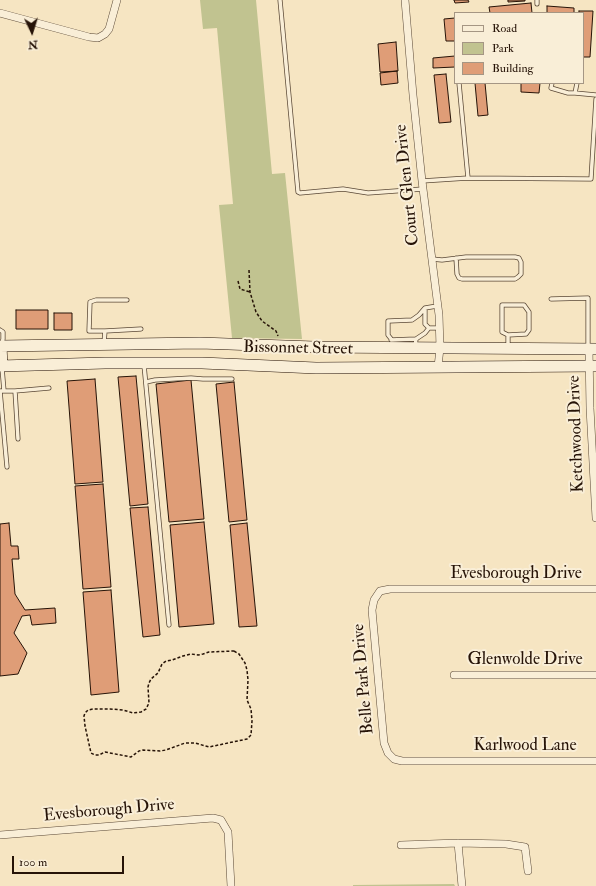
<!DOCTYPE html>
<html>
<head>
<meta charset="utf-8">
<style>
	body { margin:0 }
	#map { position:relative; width:596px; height:886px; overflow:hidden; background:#f6e5c2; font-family:"IM FELL Double Pica",serif }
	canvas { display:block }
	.legend { position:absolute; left:454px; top:12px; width:130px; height:72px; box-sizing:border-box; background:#f9eed7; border:1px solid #a59684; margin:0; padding:5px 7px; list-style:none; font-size:12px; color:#261307 }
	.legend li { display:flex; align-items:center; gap:8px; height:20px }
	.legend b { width:20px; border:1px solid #a59684 }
	.north { position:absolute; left:12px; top:12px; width:40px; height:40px; -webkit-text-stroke:3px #f9eed7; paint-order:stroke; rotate:176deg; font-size:11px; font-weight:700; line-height:16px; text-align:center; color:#261307 }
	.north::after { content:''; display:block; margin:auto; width:14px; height:18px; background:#261307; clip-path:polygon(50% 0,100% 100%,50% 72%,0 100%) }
	.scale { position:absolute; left:12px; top:856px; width:112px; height:18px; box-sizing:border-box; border:2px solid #261307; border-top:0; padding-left:5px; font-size:12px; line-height:14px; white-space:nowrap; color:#261307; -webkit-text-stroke:3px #f9eed7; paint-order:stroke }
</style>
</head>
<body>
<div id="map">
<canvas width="596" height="886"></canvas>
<ul class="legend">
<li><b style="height:5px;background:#f9eed7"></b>Road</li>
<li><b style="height:11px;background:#c1c390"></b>Park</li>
<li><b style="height:11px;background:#df9d77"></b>Building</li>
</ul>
<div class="north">N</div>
<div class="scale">100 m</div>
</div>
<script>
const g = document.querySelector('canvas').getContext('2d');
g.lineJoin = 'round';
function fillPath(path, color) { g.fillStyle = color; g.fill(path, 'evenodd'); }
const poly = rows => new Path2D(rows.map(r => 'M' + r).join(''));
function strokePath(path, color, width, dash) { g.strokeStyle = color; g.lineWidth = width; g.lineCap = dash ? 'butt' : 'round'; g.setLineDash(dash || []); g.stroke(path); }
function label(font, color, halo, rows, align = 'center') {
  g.font = font + ' "IM FELL Double Pica",serif'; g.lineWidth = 4; g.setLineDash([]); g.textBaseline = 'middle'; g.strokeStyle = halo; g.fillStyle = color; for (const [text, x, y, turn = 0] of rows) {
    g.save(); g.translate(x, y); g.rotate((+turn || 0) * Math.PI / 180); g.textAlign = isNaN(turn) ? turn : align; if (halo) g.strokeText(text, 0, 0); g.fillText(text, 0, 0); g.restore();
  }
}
const green = poly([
	[200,0,256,0,272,174,285,173,302,339,232,338,219,205,233,204,217,28,203,29],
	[454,884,455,886,353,886,353,885]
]);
const building = poly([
	[454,0,468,0,469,2,455,3,454,0],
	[508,0,525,0,525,1,508,2,508,0],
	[531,3,532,13,490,13,489,7,531,3],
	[547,6,574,8,574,13,547,13,547,6],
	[579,11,593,11,590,57,583,57,583,13,579,13,579,11],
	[455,18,455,41,446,41,444,19,455,18],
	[396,42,398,71,380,72,378,44,396,42],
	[455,56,455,67,433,68,433,58,455,56],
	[397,71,398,83,381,85,380,73,397,71],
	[446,74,451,122,439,123,434,75,446,74],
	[475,83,485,83,488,115,478,116,475,83],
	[521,83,540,83,539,93,521,92,521,83],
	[16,310,48,310,48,329,16,329,16,310],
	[54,313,72,313,72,330,54,330,54,313],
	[136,376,148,504,130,506,118,377,136,376],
	[95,379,103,482,75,484,67,381,95,379],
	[191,380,204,519,169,522,156,384,191,380],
	[234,382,247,520,229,522,216,384,234,382],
	[103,484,111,587,83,589,75,486,103,484],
	[148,507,160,635,143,637,130,508,148,507],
	[204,522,214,624,179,627,170,525,204,522],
	[9,523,11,546,18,546,19,559,12,559,15,594,25,610,55,608,56,623,32,625,30,615,22,616,14,633,27,653,18,674,0,676,0,524,9,523],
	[247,523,257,626,239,627,230,525,247,523],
	[111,590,119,692,91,695,83,592,111,590]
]);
const path = poly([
	[249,270,250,292,256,312,262,321,276,331,278,336],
	[238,281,240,289,250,292],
	[234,651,239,654,245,663,247,670,248,680,247,700,251,709,252,721,251,735,247,739,209,747,195,743,185,743,166,750,160,751,143,750,139,751,131,757,105,752,99,755,95,755,91,753,85,726,84,716,85,713,88,710,93,709,110,709,123,710,133,713,141,712,146,709,149,703,148,687,149,683,151,679,158,673,162,664,166,661,172,660,183,656,191,654,198,655,203,654,209,652,234,651]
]);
const lane = poly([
	[280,0,298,192,300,193,343,189,368,193,423,189],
	[537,4,537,0],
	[459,83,468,178],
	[552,83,551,88,568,93,575,93,577,83],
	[575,93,596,95],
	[422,181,468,178,591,179,596,99],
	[432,259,442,260,466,257,515,257,519,258,521,262,521,274,518,277,515,279,462,279,459,278,457,274,456,258],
	[551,299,588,298,588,347],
	[425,308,425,324,429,328],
	[0,330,3,332,3,339,2,343],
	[105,331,141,329],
	[391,340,416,339],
	[392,340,388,335,388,321,389,321,412,320,419,315,425,308,437,306],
	[104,343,105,331,89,331,90,302,96,300,127,300],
	[415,347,416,339,425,333,429,328,439,328],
	[508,348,508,335,502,332,502,305,524,305,529,312,529,330,526,334,508,335],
	[144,365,169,625],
	[2,368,4,391],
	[146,382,155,380,191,378,203,379,232,379],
	[0,391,7,467],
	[0,391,15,391,49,388],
	[15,391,18,439]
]);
const street = poly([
	[405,0,413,95,422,181,439,315,440,348,438,367],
	[0,13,89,37,98,38,105,34,109,29,117,0],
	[589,349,590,408,596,518],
	[596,589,390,589,380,591,374,600,372,610,384,743,388,753,394,759,402,761,596,761],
	[454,675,596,675],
	[0,835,213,818,221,820,228,832,231,886],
	[458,843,462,886],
	[401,845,458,843,506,844,525,847,528,871]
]);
const secondary = poly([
	[0,346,200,343,314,347,596,349],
	[1,346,2,366],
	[0,366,105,363,202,363,316,368,596,366]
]);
const streetNames = [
	["Court Glen Drive",408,185,-96],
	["Bissonnet Street",298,349,1],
	["Ketchwood Drive",577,434,-92],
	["Evesborough Drive",516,574],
	["Glenwolde Drive",525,660],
	["Belle Park Drive",364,679,-95],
	["Karlwood Lane",525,746],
	["Evesborough Drive",109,811,-5]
];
fillPath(green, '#c1c390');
fillPath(building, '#df9d77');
strokePath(building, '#261307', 1);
strokePath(lane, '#5a4836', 5);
strokePath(street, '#5a4836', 8);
strokePath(secondary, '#261307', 12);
strokePath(path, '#261307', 1.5, [3, 2]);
strokePath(lane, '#f9eed7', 3.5);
strokePath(street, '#f9eed7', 7);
strokePath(secondary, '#f9eed7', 11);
label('17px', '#261307', '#f9eed7', streetNames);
</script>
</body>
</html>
